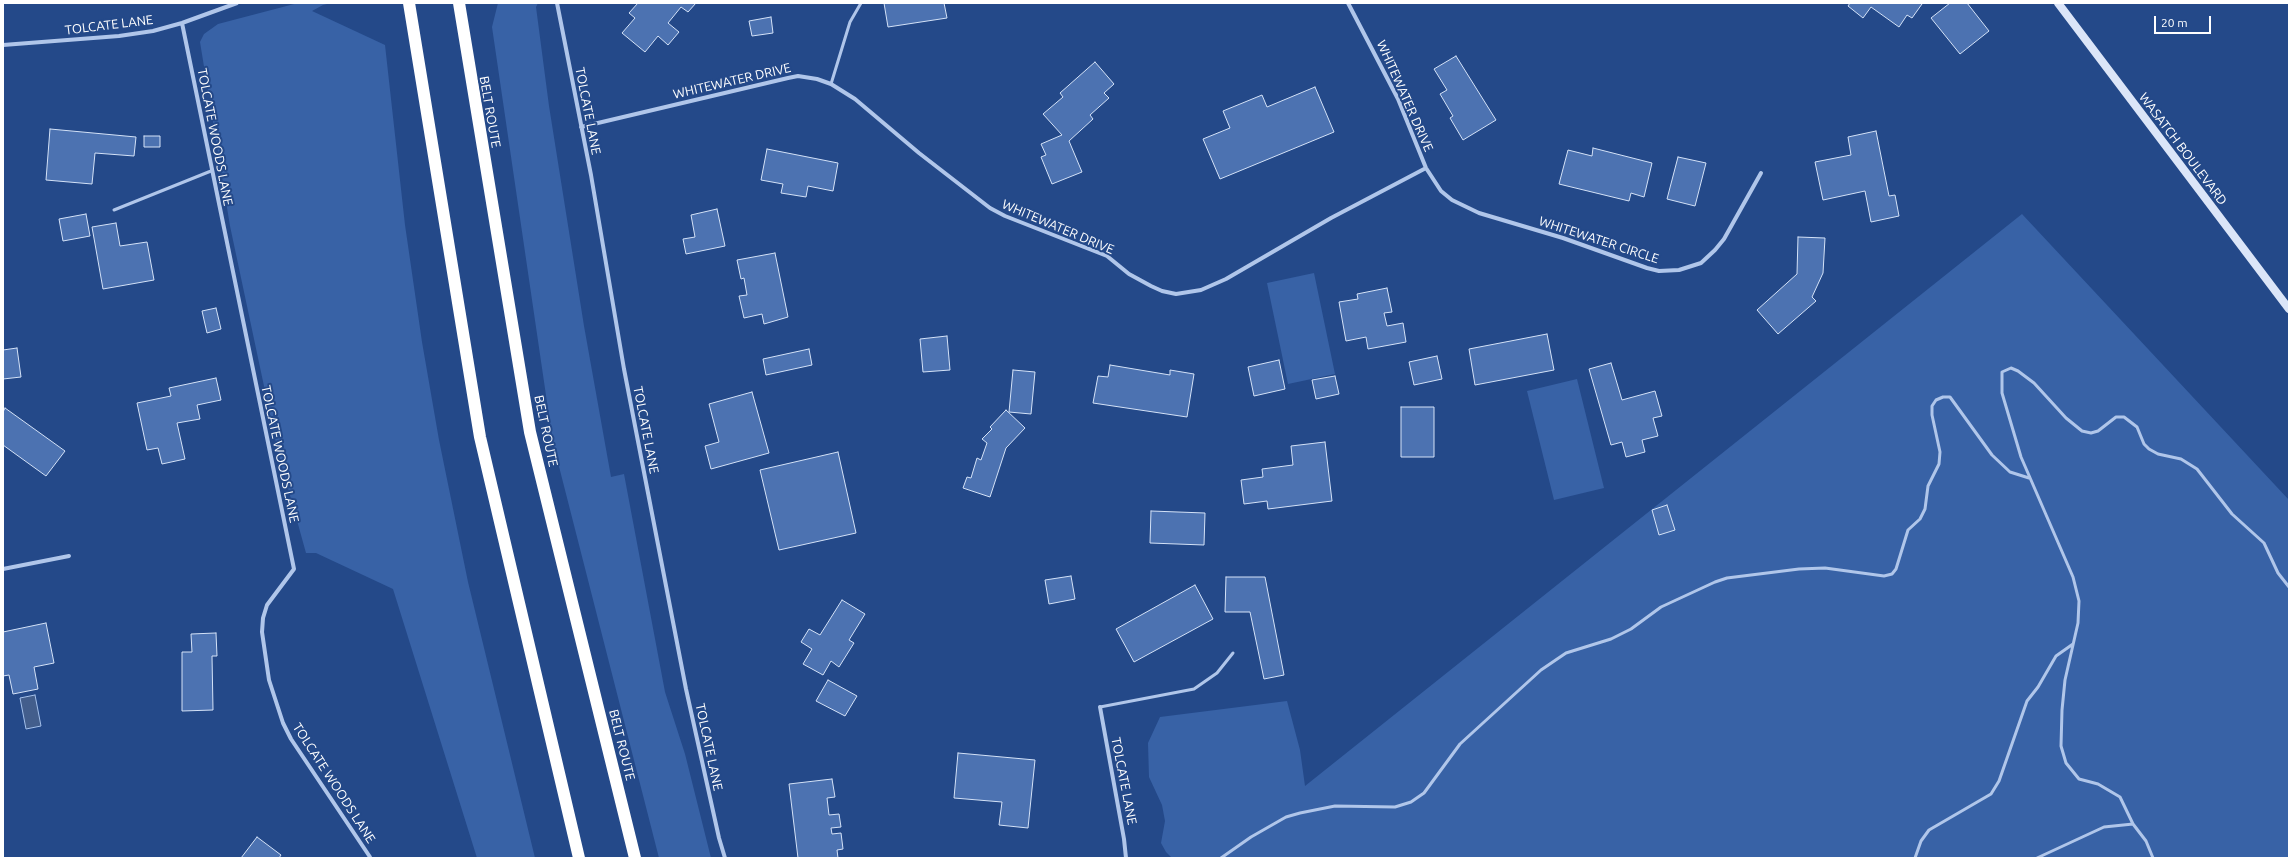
<!DOCTYPE html>
<html>
<head>
<meta charset="utf-8">
<style>
	body { margin:0 }
	#map { position:relative; width:2292px; height:861px; overflow:hidden; background:#244989; font-family:Ubuntu,sans-serif }
	canvas { display:block }
	.frame { position:absolute; inset:0; border:4px solid #fff; pointer-events:none }
	.scale { position:absolute; left:2154px; top:16px; width:57px; height:18px; box-sizing:border-box; border:2px solid #fff; border-top:0; padding-left:5px; font-size:12px; line-height:14px; white-space:nowrap; color:#fff; -webkit-text-stroke:3px #244989; paint-order:stroke }
</style>
</head>
<body>
<div id="map">
<canvas width="2292" height="861"></canvas>
<div class="frame"></div>
<div class="scale">20 m</div>
</div>
<script>
const g = document.querySelector('canvas').getContext('2d');
g.lineJoin = 'round';
function fillPath(path, color) { g.fillStyle = color; g.fill(path, 'evenodd'); }
const poly = rows => new Path2D(rows.map(r => 'M' + r).join(''));
function strokePath(path, color, width, dash) { g.strokeStyle = color; g.lineWidth = width; g.lineCap = dash ? 'butt' : 'round'; g.setLineDash(dash || []); g.stroke(path); }
function label(font, color, halo, rows, align = 'center') {
  g.font = font + ' Ubuntu,sans-serif'; g.lineWidth = 4; g.setLineDash([]); g.textBaseline = 'middle'; g.strokeStyle = halo; g.fillStyle = color; for (const [text, x, y, turn = 0] of rows) {
    g.save(); g.translate(x, y); g.rotate((+turn || 0) * Math.PI / 180); g.textAlign = isNaN(turn) ? turn : align; if (halo) g.strokeText(text, 0, 0); g.fillText(text, 0, 0); g.restore();
  }
}
const green = poly([
	[298,3,331,3,323,5,312,11,385,45,405,225,422,342,439,440,468,582,535,858,477,858,393,589,316,553,306,553,278,452,230,226,200,42,204,34,218,24],
	[498,3,538,3,536,7,549,106,584,326,611,477,624,474,665,692,685,754,711,858,659,858,553,443,492,27],
	[2022,214,2289,500,2289,858,1172,858,1166,852,1161,843,1165,821,1162,805,1149,777,1148,743,1160,717,1287,701,1300,750,1305,786],
	[1314,273,1335,374,1288,384,1267,283],
	[1577,379,1604,488,1554,500,1527,391]
]);
const water = poly([
	[35,695,41,726,26,729,20,698,35,695]
]);
const building = poly([
	[638,3,696,3,688,12,681,7,668,23,679,32,668,45,658,36,645,52,622,33,635,18,629,13,638,3],
	[884,3,944,3,947,18,888,27,884,3],
	[1850,3,1920,3,1922,4,1912,18,1907,15,1899,27,1871,7,1863,18,1848,6,1850,3],
	[1950,3,1967,3,1989,31,1960,54,1931,18,1950,3],
	[771,17,773,33,752,36,749,21,771,17],
	[1456,56,1496,120,1463,140,1450,118,1453,116,1440,94,1447,90,1434,69,1456,56],
	[1095,62,1114,84,1104,93,1109,98,1090,115,1093,119,1069,141,1082,172,1052,184,1041,157,1046,155,1041,144,1062,135,1043,114,1063,97,1060,93,1095,62],
	[1315,87,1334,132,1220,179,1203,139,1230,128,1223,111,1262,95,1267,107,1315,87],
	[50,129,136,137,134,156,95,153,92,184,46,180,50,129],
	[1876,131,1889,196,1895,195,1899,216,1871,222,1865,191,1823,200,1815,162,1851,155,1848,137,1876,131],
	[144,136,160,136,160,147,144,147,144,136],
	[1593,148,1652,163,1644,197,1631,193,1629,201,1559,184,1568,150,1592,156,1593,148],
	[767,149,838,163,833,191,808,186,806,197,781,193,783,184,761,180,767,149],
	[1678,157,1706,163,1695,206,1667,199,1678,157],
	[717,209,725,246,686,254,683,239,695,237,691,215,717,209],
	[86,214,90,236,63,241,59,219,86,214],
	[116,223,120,246,147,242,154,280,103,289,92,227,116,223],
	[1798,237,1825,238,1823,273,1812,297,1816,301,1778,334,1757,310,1797,274,1798,237],
	[775,253,788,317,764,324,762,314,744,318,739,296,747,295,744,278,741,279,737,260,775,253],
	[1387,288,1392,312,1384,313,1387,326,1403,323,1406,342,1368,349,1366,337,1346,341,1339,302,1358,299,1357,294,1387,288],
	[216,308,221,329,207,333,202,311,216,308],
	[1547,334,1554,370,1475,385,1469,349,1547,334],
	[947,336,950,370,923,372,920,339,947,336],
	[17,348,21,377,3,379,3,350,17,348],
	[809,349,812,365,766,375,763,359,809,349],
	[1437,356,1442,379,1414,385,1409,362,1437,356],
	[1279,360,1285,389,1254,396,1248,367,1279,360],
	[1611,363,1622,400,1655,391,1662,416,1653,418,1658,436,1642,440,1645,452,1626,457,1622,442,1611,445,1589,369,1611,363],
	[1110,365,1170,375,1170,370,1194,374,1187,417,1093,403,1098,376,1108,377,1110,365],
	[1013,370,1035,372,1031,414,1009,412,1013,370],
	[1335,376,1339,394,1316,399,1312,380,1335,376],
	[216,378,221,400,197,405,200,419,177,423,185,459,162,464,158,448,147,450,137,403,171,396,169,388,216,378],
	[752,392,769,453,711,469,705,446,719,442,709,404,752,392],
	[1401,407,1434,407,1434,457,1401,457,1401,407],
	[5,408,65,451,46,476,3,445,3,412,5,408],
	[1006,410,1025,428,1006,448,990,497,963,488,967,477,971,478,977,458,981,460,987,443,982,439,992,429,990,427,1006,410],
	[1325,442,1332,501,1268,509,1267,501,1244,504,1241,480,1263,477,1262,469,1293,465,1291,446,1325,442],
	[838,452,856,533,779,550,760,470,838,452],
	[1667,505,1675,530,1659,535,1652,510,1667,505],
	[1151,511,1205,513,1204,545,1150,543,1151,511],
	[1071,576,1075,599,1049,604,1045,580,1071,576],
	[1226,577,1265,577,1284,675,1264,679,1250,612,1225,612,1226,577],
	[1195,585,1213,619,1134,662,1116,629,1195,585],
	[842,600,865,614,849,640,854,643,839,667,831,661,823,675,803,664,812,649,801,642,809,629,820,635,842,600],
	[46,623,54,663,34,667,38,689,13,694,9,675,3,676,3,632,46,623],
	[216,633,217,656,212,656,213,710,182,711,182,652,192,652,191,634,216,633],
	[828,680,857,696,845,716,816,701,828,680],
	[958,753,1035,760,1028,828,999,825,1002,802,954,798,958,753],
	[832,779,835,797,827,798,829,815,839,814,841,827,831,828,832,834,841,833,843,849,837,850,838,858,798,858,789,784,832,779],
	[257,837,281,855,279,858,241,858,257,837]
]);
const lane = poly([
	[831,84,850,22,861,3],
	[114,210,211,171],
	[1100,707,1194,689,1217,673,1233,653],
	[1221,858,1251,837,1286,817,1300,813,1335,806,1395,807,1411,802,1424,793,1460,744,1541,670,1566,653,1611,639,1631,629,1661,607,1715,582,1727,578,1799,569,1825,568,1884,576,1892,574,1896,569,1908,530,1920,519,1925,509,1928,486,1939,464,1940,452,1932,415,1932,406,1936,400,1943,397,1950,397,1992,455,2010,472,2029,478],
	[1915,858,1921,841,1929,830,1991,794,1999,781,2027,701,2038,687,2056,656,2073,644],
	[2037,858,2104,827,2133,824],
	[2153,858,2146,841,2133,824,2120,797,2098,784,2079,779,2066,763,2061,746,2062,710,2065,680,2078,623,2079,601,2073,577,2021,457,2002,393,2002,372,2011,368,2018,371,2034,383,2066,418,2082,431,2091,433,2098,431,2116,417,2124,417,2137,427,2144,444,2149,449,2158,454,2181,459,2197,469,2232,514,2264,543,2278,573,2289,587]
]);
const street = poly([
	[557,3,591,175,624,369,686,689,719,838,725,858],
	[1348,3,1398,99,1426,168,1441,191,1452,200,1479,213,1563,238,1647,268,1659,271,1679,270,1701,263,1715,250,1724,239,1761,173],
	[182,23,294,569,267,605,263,618,262,632,269,680,283,723,291,739,370,857],
	[3,45,119,36,153,31,182,23,237,3],
	[581,127,788,78,798,76,817,79,831,84,855,99,919,153,990,208,1005,216,1107,256,1129,274,1151,286,1162,291,1176,294,1201,290,1226,279,1331,218,1426,168],
	[3,569,69,556],
	[1100,707,1124,839,1126,858]
]);
const secondary = poly([
	[2058,3,2289,309]
]);
const highway = poly([
	[409,3,480,437,579,858],
	[459,3,530,432,635,858]
]);
const streetNames = [
	["TOLCATE LANE",109,25,-7],
	["WHITEWATER DRIVE",732,81,-13],
	["WHITEWATER DRIVE",1405,96,66],
	["TOLCATE LANE",588,111,79],
	["BELT ROUTE",490,112,80],
	["TOLCATE WOODS LANE",215,137,79],
	["WASATCH BOULEVARD",2183,149,53],
	["WHITEWATER DRIVE",1058,227,23],
	["WHITEWATER CIRCLE",1599,240,18],
	["TOLCATE LANE",646,430,79],
	["BELT ROUTE",546,431,78],
	["TOLCATE WOODS LANE",280,454,78],
	["BELT ROUTE",622,745,76],
	["TOLCATE LANE",709,747,78],
	["TOLCATE LANE",1124,781,79],
	["TOLCATE WOODS LANE",334,783,57]
];
fillPath(green, '#3862a6');
fillPath(water, '#435e8c');
strokePath(water, '#a4c0ea', 1);
fillPath(building, '#4c72b1');
strokePath(building, '#d4e2f7', 1);
strokePath(lane, '#b0c6ea', 3);
strokePath(street, '#b0c6ea', 4);
strokePath(secondary, '#dbe5f8', 8);
strokePath(highway, '#fff', 12);
label('13px', '#fff', '#244989', streetNames);
</script>
</body>
</html>
